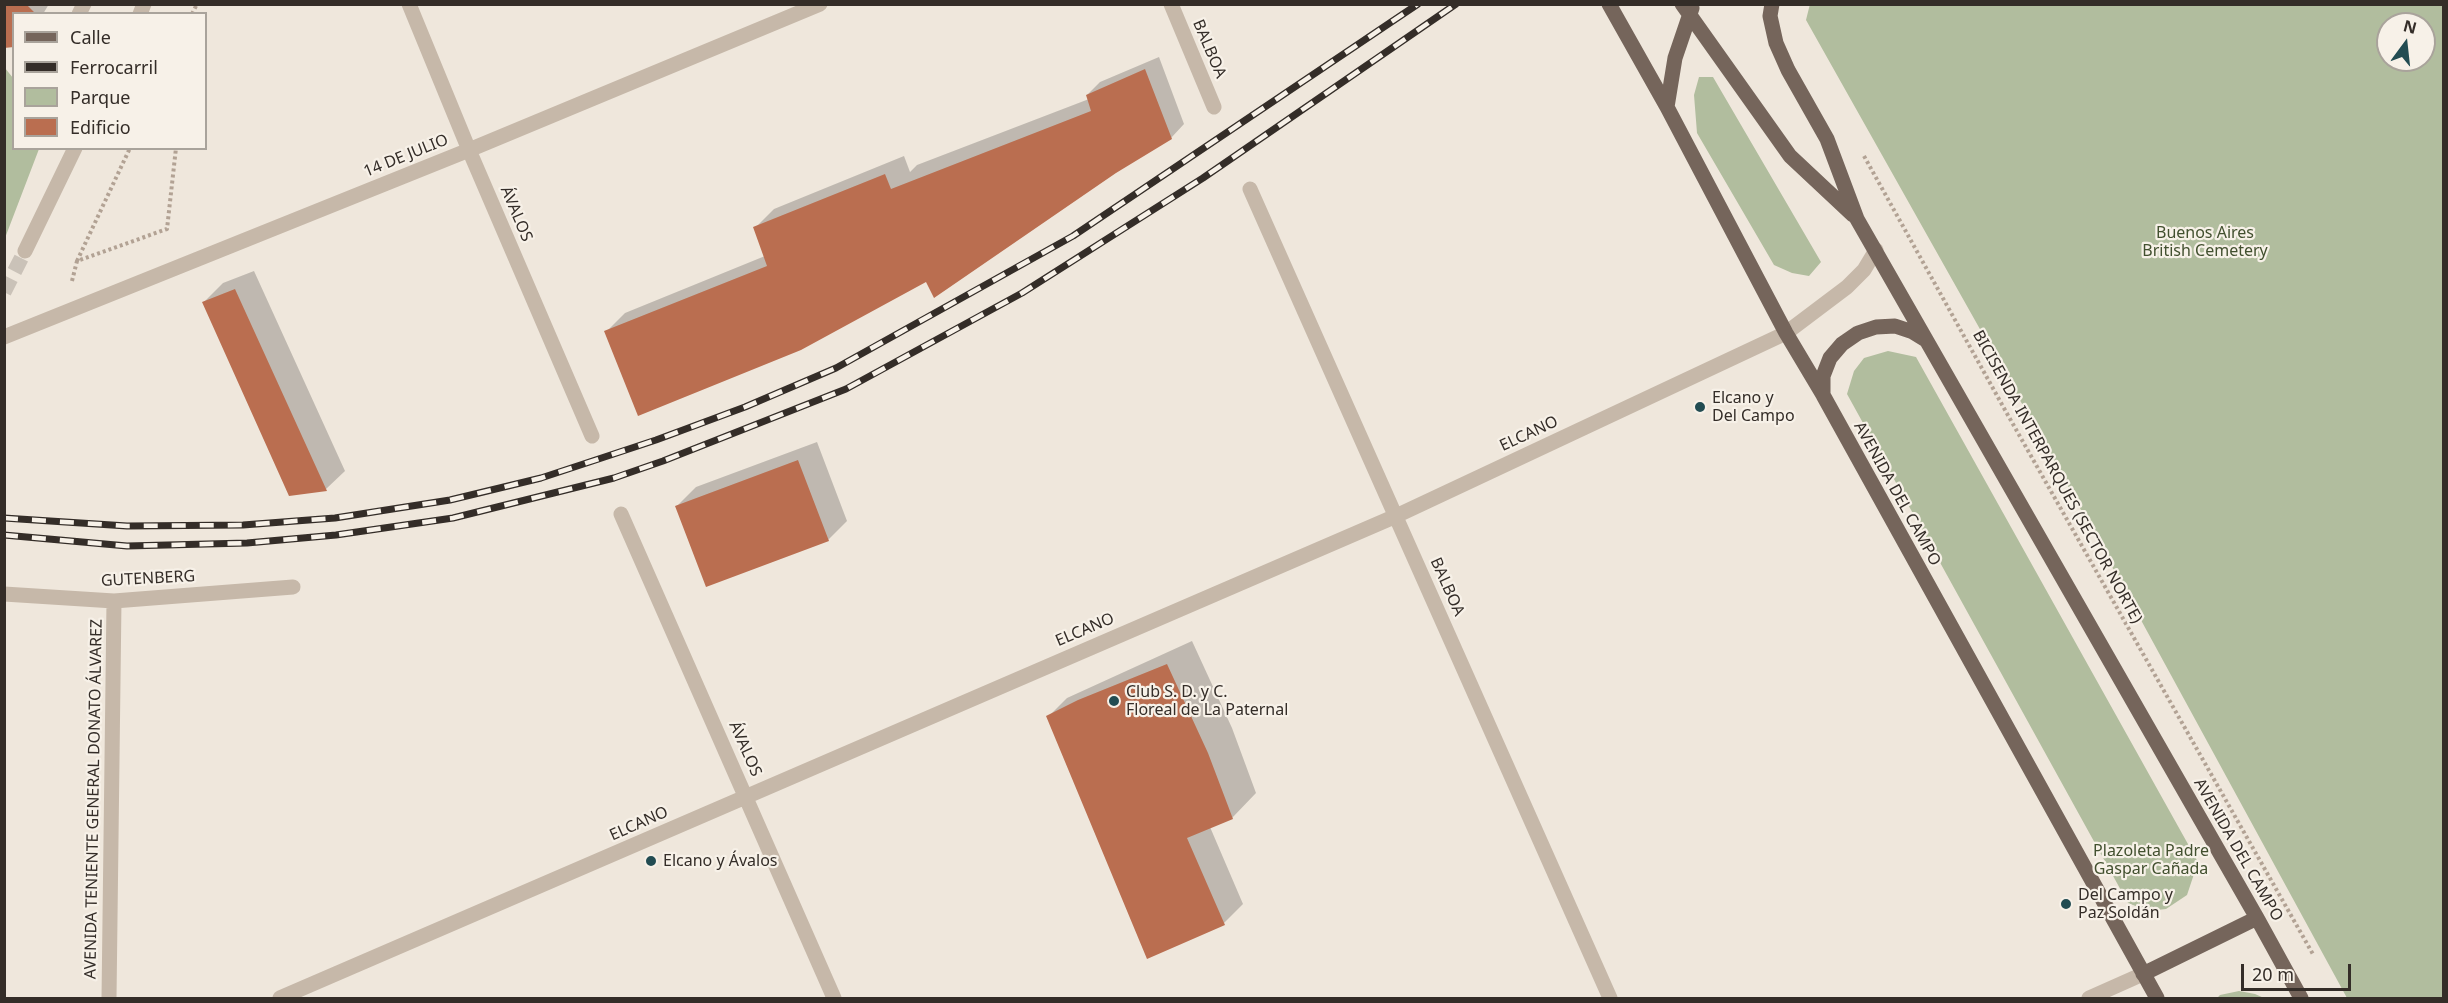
<!DOCTYPE html>
<html>
<head>
<meta charset="utf-8">
<style>
	body { margin:0 }
	#map { position:relative; width:2448px; height:1003px; overflow:hidden; background:#efe7dc; font-family:"Noto Sans",sans-serif }
	canvas { display:block }
	.frame { position:absolute; inset:0; border:6px solid #342d28; pointer-events:none }
	.legend { position:absolute; left:12px; top:12px; width:195px; height:138px; box-sizing:border-box; background:#f7f1e8; border:2px solid #a9a39b; margin:0; padding:8px 10px; list-style:none; font-size:18px; color:#342d28 }
	.legend li { display:flex; align-items:center; gap:12px; height:30px }
	.legend b { width:30px; border:2px solid #a9a39b }
	.north { position:absolute; left:2376px; top:12px; width:60px; height:60px; box-sizing:border-box; background:#f7f1e8; border:2px solid #a9a39b; border-radius:50%; rotate:15deg; font-size:16px; font-weight:700; line-height:24px; text-align:center; color:#342d28 }
	.north::after { content:''; display:block; margin:auto; width:21px; height:27px; background:#224c52; clip-path:polygon(50% 0,100% 100%,50% 72%,0 100%) }
	.scale { position:absolute; left:2241px; top:964px; width:110px; height:27px; box-sizing:border-box; border:3px solid #342d28; border-top:0; padding-left:8px; font-size:18px; line-height:21px; white-space:nowrap; color:#342d28; -webkit-text-stroke:4px #f7f1e8; paint-order:stroke }
</style>
</head>
<body>
<div id="map">
<canvas width="2448" height="1003"></canvas>
<div class="frame"></div>
<ul class="legend">
<li><b style="height:8px;background:#75655b"></b>Calle</li>
<li><b style="height:8px;background:#342d28"></b>Ferrocarril</li>
<li><b style="height:16px;background:#b1bd9e"></b>Parque</li>
<li><b style="height:16px;background:#ba6e50"></b>Edificio</li>
</ul>
<div class="north">N</div>
<div class="scale">20 m</div>
</div>
<script>
const g = document.querySelector('canvas').getContext('2d');
g.lineJoin = 'round';
function fillPath(path, color) { g.fillStyle = color; g.fill(path, 'evenodd'); }
const poly = rows => new Path2D(rows.map(r => 'M' + r).join(''));
function strokePath(path, color, width, dash) { g.strokeStyle = color; g.lineWidth = width; g.lineCap = dash ? 'butt' : 'round'; g.setLineDash(dash || []); g.stroke(path); }
function label(font, color, halo, rows, align = 'center') {
  g.font = font + ' "Noto Sans",sans-serif'; g.lineWidth = 4.5; g.setLineDash([]); g.textBaseline = 'middle'; g.strokeStyle = halo; g.fillStyle = color; for (const [text, x, y, turn = 0] of rows) {
    g.save(); g.translate(x, y); g.rotate((+turn || 0) * Math.PI / 180); g.textAlign = isNaN(turn) ? turn : align; if (halo) g.strokeText(text, 0, 0); g.fillText(text, 0, 0); g.restore();
  }
}
const green = poly([
	[1810,4,2443,5,2443,998,2347,998,2057,466,1806,20],
	[2388,24,2424,24,2424,60,2388,60],
	[5,68,13,78,14,148,39,149,5,238],
	[1699,77,1713,77,1821,262,1809,276,1792,273,1774,265,1697,133,1694,95],
	[1888,351,1916,357,2198,862,2187,895,2166,909,2148,911,2128,903,1847,394,1854,371,1864,358],
	[2239,991,2255,994,2264,998,2217,998,2220,995]
]);
const shadow = poly([
	[4,4,49,4,43,14,14,14,4,47],
	[1159,57,1184,124,1171,138,928,279,606,332,625,313,765,256,755,228,774,209,904,156,910,172,917,165,1089,99,1087,95,1100,82],
	[254,271,345,471,326,489,290,494,204,302,223,283],
	[817,442,847,521,828,540,677,506,696,487],
	[1192,641,1232,728,1256,793,1232,818,1210,827,1243,904,1224,923,1048,717,1067,698]
]);
const building = poly([
	[4,5,27,5,36,14,14,14,14,47,4,48],
	[1145,69,1172,139,1116,173,934,298,926,282,801,350,638,416,604,331,767,266,753,227,885,174,891,189,1091,111,1086,95],
	[235,289,327,491,289,496,202,302],
	[798,460,829,541,706,587,675,506],
	[1167,664,1208,753,1233,819,1187,838,1225,925,1147,959,1046,716,1078,700]
]);
const minorTunnel = poly([
	[4,292,25,251]
]);
const path = poly([
	[192,14,197,4],
	[1864,156,2005,410,2314,956],
	[77,261,130,148],
	[72,281,77,261,167,229,176,148]
]);
const minor = poly([
	[409,4,469,150,592,436],
	[1171,4,1214,107],
	[79,14,84,4],
	[140,14,144,4],
	[1250,189,1610,998],
	[25,251,75,148],
	[4,337,469,150,820,4],
	[621,514,834,998],
	[4,594,114,601,293,587],
	[109,998,114,601],
	[280,998,1396,516,1786,333,1847,287,1864,270,1876,250],
	[2089,998,2143,974]
]);
const major = poly([
	[1609,4,1667,107,1786,333,1823,395,2157,998],
	[1682,4,1790,156,1853,215],
	[1772,4,1770,16,1776,43,1788,70,1827,139,1857,219,2257,918,2301,998],
	[1667,107,1675,58,1692,8],
	[1823,395,1823,376,1830,358,1842,344,1858,333,1876,327,1895,326,1913,332,1926,340],
	[2143,974,2257,918]
]);
const rail = poly([
	[4,518,127,526,243,525,335,518,450,500,541,478,656,440,745,407,836,368,1073,236,1418,4],
	[4,535,127,546,247,543,336,535,453,518,614,478,663,461,846,389,1022,293,1203,178,1456,4]
]);
const markers = [
	[1700,407,6,"#224c52"],
	[1114,701,6,"#224c52"],
	[651,861,6,"#224c52"],
	[2066,904,6,"#224c52"]
];
const streetNames = [
	["BALBOA",1209,49,67],
	["14 DE JULIO",406,156,-22],
	["ÁVALOS",516,214,67],
	["ELCANO",1529,434,-25],
	["BICISENDA INTERPARQUES (SECTOR NORTE)",2057,477,61],
	["AVENIDA DEL CAMPO",1897,494,61],
	["GUTENBERG",148,579,-3],
	["BALBOA",1447,587,66],
	["ELCANO",1085,630,-23],
	["ÁVALOS",745,749,66],
	["AVENIDA TENIENTE GENERAL DONATO ÁLVAREZ",94,799,-89],
	["ELCANO",639,824,-24],
	["AVENIDA DEL CAMPO",2238,850,60]
];
const parkNames = [
	["Buenos Aires",2205,233],
	["British Cemetery",2205,251],
	["Plazoleta Padre",2151,851],
	["Gaspar Cañada",2151,869]
];
const poiNames = [
	["Elcano y",1712,398],
	["Del Campo",1712,416],
	["Club S. D. y C.",1126,692],
	["Floreal de La Paternal",1126,710],
	["Elcano y Ávalos",663,861],
	["Del Campo y",2078,895],
	["Paz Soldán",2078,913]
];
fillPath(green, '#b1bd9e');
fillPath(shadow, '#0003');
fillPath(building, '#ba6e50');
strokePath(minorTunnel, '#cac2b8', 15, [15, 8]);
strokePath(path, '#b2a294', 4, [3, 3]);
strokePath(minor, '#c6b8a9', 15);
strokePath(major, '#75655b', 15);
strokePath(rail, '#342d28', 7);
strokePath(rail, '#f7f1e8', 4.5, [14]);
for (const [x, y, r, color] of markers) { const dot = new Path2D(); dot.arc(x, y, r, 0, 2 * Math.PI); g.fillStyle = color; g.fill(dot); strokePath(dot, '#f7f1e8', 2); }
label('16px', '#342d28', '#f7f1e8', streetNames);
label('16px', '#42502f', '#f7f1e8', parkNames);
label('16px', '#342d28', '#f7f1e8', poiNames, 'left');
</script>
</body>
</html>
